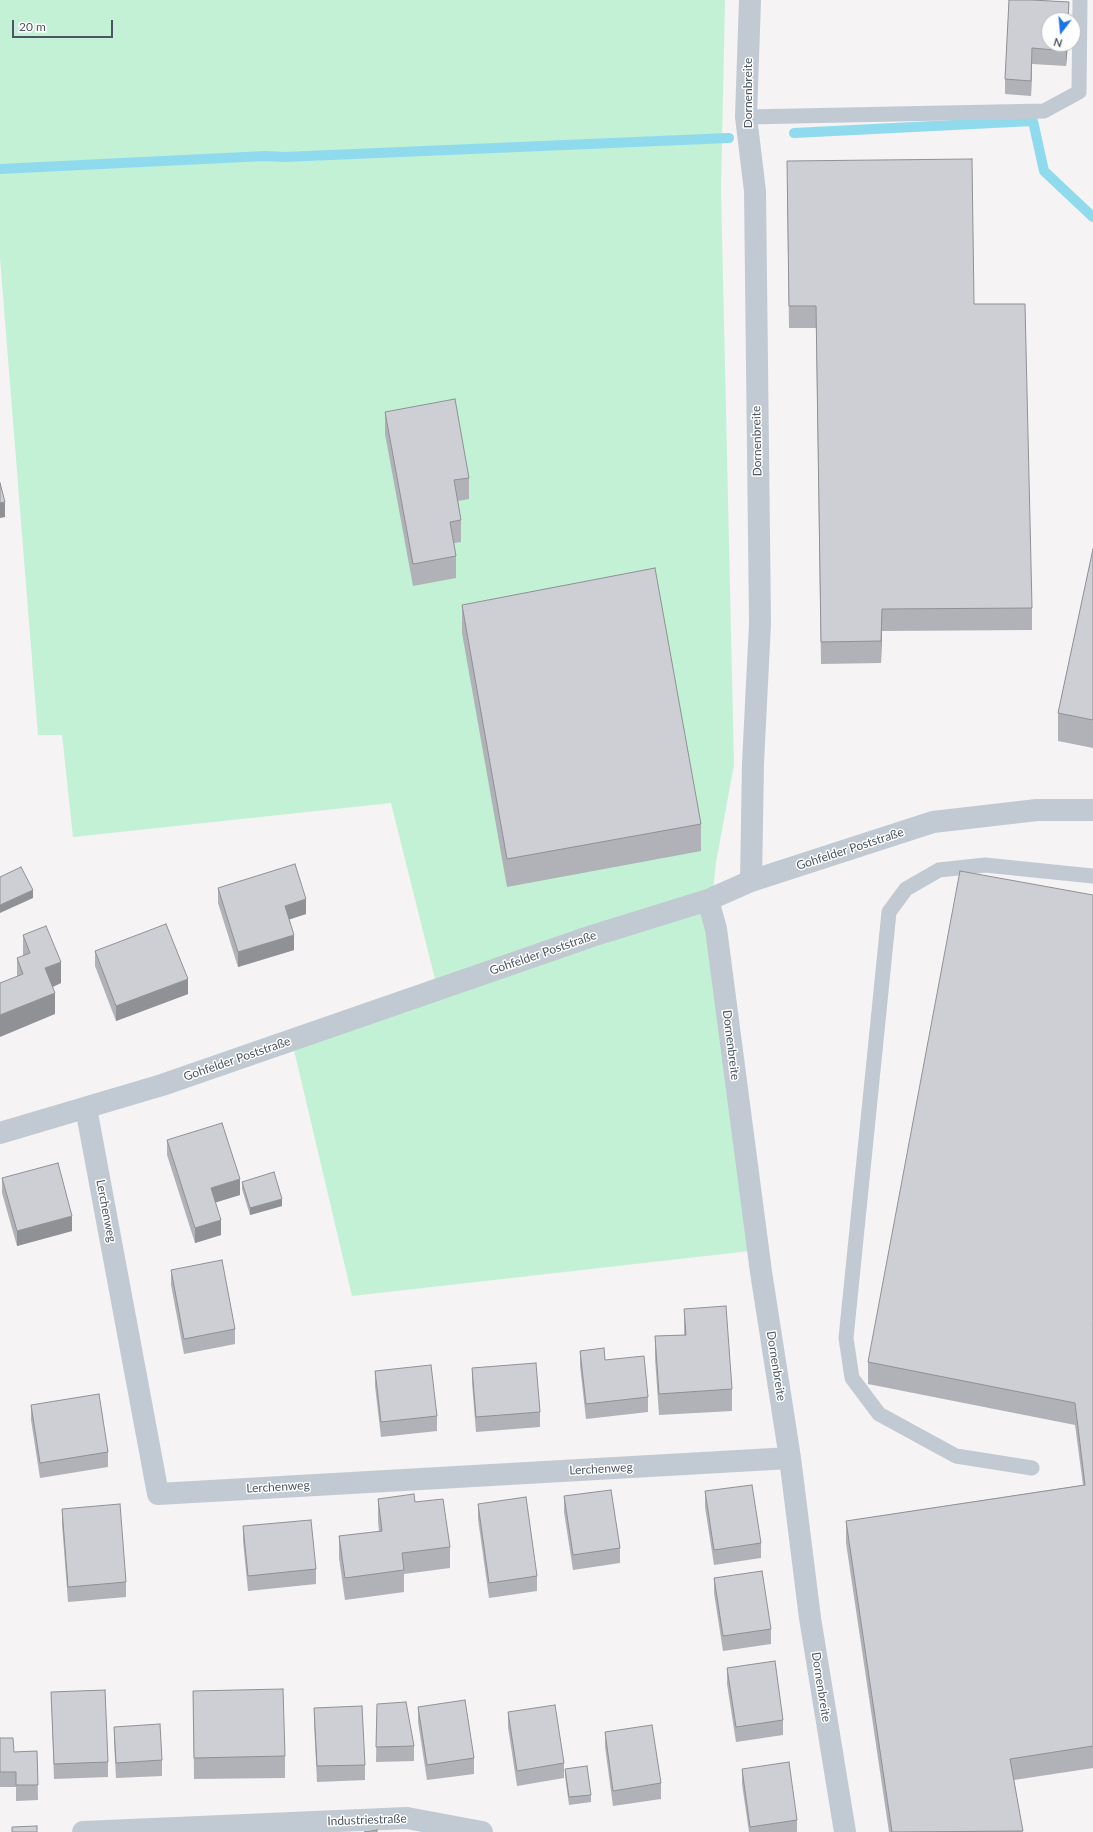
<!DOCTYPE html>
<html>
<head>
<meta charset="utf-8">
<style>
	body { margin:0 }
	#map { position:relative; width:1093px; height:1832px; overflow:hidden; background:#f5f3f3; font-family:Lato,sans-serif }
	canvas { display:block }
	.north { position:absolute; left:1041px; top:12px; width:40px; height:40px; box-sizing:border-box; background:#fff; border:1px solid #b7bbc0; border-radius:50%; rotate:196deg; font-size:11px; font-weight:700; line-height:16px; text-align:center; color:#4a5661 }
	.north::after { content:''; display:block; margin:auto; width:14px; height:18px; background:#1a73e8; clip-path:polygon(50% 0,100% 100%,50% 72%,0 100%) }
	.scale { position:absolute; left:12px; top:20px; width:101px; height:18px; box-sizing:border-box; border:2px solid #4a5661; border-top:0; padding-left:5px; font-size:12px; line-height:14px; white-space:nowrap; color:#4a5661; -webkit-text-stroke:3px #fff; paint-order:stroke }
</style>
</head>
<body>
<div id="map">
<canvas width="1093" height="1832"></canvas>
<div class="north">N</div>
<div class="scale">20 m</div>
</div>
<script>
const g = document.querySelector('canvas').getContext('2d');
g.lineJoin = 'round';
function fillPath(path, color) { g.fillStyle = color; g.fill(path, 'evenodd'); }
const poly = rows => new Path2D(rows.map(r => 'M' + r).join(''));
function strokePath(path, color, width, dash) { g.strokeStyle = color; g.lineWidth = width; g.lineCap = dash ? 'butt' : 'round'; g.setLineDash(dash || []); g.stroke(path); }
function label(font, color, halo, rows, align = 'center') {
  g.font = font + ' Lato,sans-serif'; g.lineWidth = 3; g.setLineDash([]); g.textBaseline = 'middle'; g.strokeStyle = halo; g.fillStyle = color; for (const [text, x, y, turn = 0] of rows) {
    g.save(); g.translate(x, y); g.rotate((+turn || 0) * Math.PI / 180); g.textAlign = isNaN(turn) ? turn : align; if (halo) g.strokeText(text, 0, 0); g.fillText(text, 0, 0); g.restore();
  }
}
const green = poly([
	[0,0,725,0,721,190,734,765,716,862,709,931,750,1251,352,1296,294,1050,439,995,391,803,73,837,62,735,38,735,0,258]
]);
const stream = poly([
	[794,133,1033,121,1044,171,1093,217],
	[0,169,265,156,284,157,729,138]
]);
const lane = poly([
	[746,117,1044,111,1079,92,1080,0],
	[1032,1468,956,1456,879,1414,852,1378,846,1338,889,912,906,889,939,870,985,865,1093,876]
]);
const street = poly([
	[750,0,746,117,755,191,760,623,753,763,751,881],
	[708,900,716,929,761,1272,790,1458,810,1618,845,1832],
	[86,1108,158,1494,790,1458],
	[0,1133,162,1085,592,936,708,900,751,881,933,822,1037,810,1093,810],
	[83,1832,407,1818,482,1832]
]);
const wall = poly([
	[1009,0,1032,0,1069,2,1069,20,1049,20,1049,44,1068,44,1066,66,1032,64,1031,96,1005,94,1005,79],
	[787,183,974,304,1032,608,1032,630,882,631,881,663,821,664,816,328,789,328],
	[385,412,469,478,469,499,458,501,461,520,461,542,454,543,456,556,456,578,413,586,385,434],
	[1093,549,1093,748,1058,741,1058,713],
	[462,605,701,824,701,851,507,887,462,633],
	[218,888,306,914,289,919,294,950,238,967,218,903],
	[1093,895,1093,1768,1014,1780,1023,1832,889,1832,846,1543,846,1521,1083,1485,1075,1425,868,1384,868,1362],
	[23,935,61,983,53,987,55,1014,17,977,17,958,23,956],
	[95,951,188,994,116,1021,95,966],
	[167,1140,240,1195,215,1202,221,1235,195,1243,167,1155],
	[2,1178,72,1231,17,1246,2,1193],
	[242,1182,282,1206,250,1215,242,1189],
	[171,1270,235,1329,235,1344,184,1354,171,1285],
	[684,1309,732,1389,732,1411,659,1415,655,1358,655,1336,684,1335],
	[580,1351,605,1360,648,1397,648,1412,586,1419,580,1366],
	[472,1368,540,1412,540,1427,476,1432,472,1383],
	[375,1371,437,1416,437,1431,381,1437,375,1386],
	[31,1405,108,1452,108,1467,40,1478,31,1420],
	[705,1491,761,1543,761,1558,714,1565,705,1507],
	[564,1496,620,1548,620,1563,573,1570,564,1512],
	[378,1499,415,1502,450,1547,450,1568,404,1574,404,1592,345,1600,339,1558,339,1536,379,1532,378,1521],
	[478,1504,537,1576,537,1591,489,1598,478,1519],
	[62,1509,126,1582,126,1597,68,1602,62,1524],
	[243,1526,316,1569,316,1584,248,1591,243,1541],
	[714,1578,771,1629,771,1644,723,1651,714,1593],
	[727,1668,783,1720,783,1735,736,1742,727,1684],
	[193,1691,285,1756,285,1778,194,1779],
	[51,1692,108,1762,108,1777,54,1779],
	[377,1704,414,1746,414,1761,376,1762],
	[418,1707,474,1758,474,1774,427,1780,418,1722],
	[314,1708,365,1765,365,1780,317,1782,314,1723],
	[508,1712,564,1763,564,1778,517,1786,508,1727],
	[114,1727,162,1760,162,1776,116,1778,114,1742],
	[605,1732,661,1783,661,1799,613,1806,605,1747],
	[0,1738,14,1752,37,1751,38,1800,16,1801,16,1787,0,1787],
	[565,1769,591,1795,591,1802,569,1805,565,1776],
	[742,1769,797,1820,797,1832,749,1832,742,1784]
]);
const shadedWall = poly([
	[1069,2,1069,20,1068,20],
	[1067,44,1068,44,1066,66,1066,51],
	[1032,48,1032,64,1031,96,1031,81],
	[5,502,5,517,0,518,0,503],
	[882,609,882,631,881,663,881,641],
	[33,890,33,898,0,913,0,905],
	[306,899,306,914,285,921,285,906],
	[294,935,294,950,238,967,238,952],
	[61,962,61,983,45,990,45,968],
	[188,979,188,994,116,1021,116,1006],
	[55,993,55,1014,0,1037,0,1015],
	[240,1179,240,1195,211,1204,211,1188],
	[282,1199,282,1206,250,1215,250,1208],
	[72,1216,72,1231,17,1246,17,1231],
	[221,1220,221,1235,195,1243,195,1228]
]);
const building = poly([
	[1009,0,1032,0,1069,2,1068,20,1049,20,1049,44,1067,44,1066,51,1032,48,1031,81,1005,79,1009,0],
	[972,159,974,304,1025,304,1032,608,882,609,881,641,821,642,816,306,789,306,787,161,972,159],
	[455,399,469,478,454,480,461,520,450,522,456,556,413,564,385,412,455,399],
	[0,483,5,502,0,503,0,483],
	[1093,549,1093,720,1058,713,1093,549],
	[655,568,701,824,507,859,462,605,655,568],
	[295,864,306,899,285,906,294,935,238,952,218,888,295,864],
	[21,867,33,890,0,905,0,877,21,867],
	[960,871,1093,895,1093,1746,1010,1759,1023,1831,892,1832,846,1521,1085,1485,1075,1403,868,1362,960,871],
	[166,924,188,979,116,1006,95,951,166,924],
	[46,926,61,962,45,968,55,993,0,1015,0,983,23,974,17,958,30,953,23,935,46,926],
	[222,1123,240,1179,211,1188,221,1220,195,1228,167,1140,222,1123],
	[58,1163,72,1216,17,1231,2,1178,58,1163],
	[274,1172,282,1199,250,1208,242,1182,274,1172],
	[222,1260,235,1329,184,1339,171,1270,222,1260],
	[726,1306,732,1389,659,1394,655,1336,686,1335,684,1309,726,1306],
	[604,1348,605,1360,644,1356,648,1397,586,1404,580,1351,604,1348],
	[536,1363,540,1412,476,1417,472,1368,536,1363],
	[431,1365,437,1416,381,1422,375,1371,431,1365],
	[99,1394,108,1452,40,1463,31,1405,99,1394],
	[752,1485,761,1543,714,1550,705,1491,752,1485],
	[611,1490,620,1548,573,1555,564,1496,611,1490],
	[414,1494,415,1502,443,1499,450,1547,402,1553,404,1570,345,1578,339,1536,382,1531,378,1499,414,1494],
	[526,1497,537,1576,489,1583,478,1504,526,1497],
	[120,1504,126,1582,68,1587,62,1509,120,1504],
	[311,1520,316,1569,248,1576,243,1526,311,1520],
	[762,1571,771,1629,723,1636,714,1578,762,1571],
	[775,1661,783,1720,736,1727,727,1668,775,1661],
	[283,1689,285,1756,194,1758,193,1691,283,1689],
	[105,1690,108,1762,54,1764,51,1692,105,1690],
	[465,1700,474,1758,427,1765,418,1707,465,1700],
	[406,1702,414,1746,376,1747,377,1704,406,1702],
	[555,1705,564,1763,517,1771,508,1712,555,1705],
	[362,1706,365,1765,317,1766,314,1708,362,1706],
	[160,1724,162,1760,116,1763,114,1727,160,1724],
	[652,1725,661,1783,613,1791,605,1732,652,1725],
	[0,1738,13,1738,14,1752,37,1751,38,1785,16,1785,16,1772,0,1772,0,1738],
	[789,1762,797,1820,750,1827,742,1769,789,1762],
	[587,1766,591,1795,569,1797,565,1769,587,1766],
	[37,1826,37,1832,12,1832,12,1827,37,1826],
	[377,1830,377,1832,364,1832,377,1830]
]);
const streetNames = [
	["Dornenbreite",748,93,-90],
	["Dornenbreite",757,441,-91],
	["Gohfelder Poststraße",850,849,-18],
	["Gohfelder Poststraße",543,953,-19],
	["Dornenbreite",731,1045,83],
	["Gohfelder Poststraße",237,1059,-19],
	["Lerchenweg",106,1211,79],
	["Dornenbreite",776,1366,81],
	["Lerchenweg",601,1469,-3],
	["Lerchenweg",278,1487,-3],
	["Dornenbreite",821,1687,81],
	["Industriestraße",367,1820,-2]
];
fillPath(green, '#c3f1d5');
strokePath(stream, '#90daee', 10);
strokePath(lane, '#c1cad2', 15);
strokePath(street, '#c1cad2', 22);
fillPath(wall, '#b0b2b7');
fillPath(shadedWall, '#909195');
fillPath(building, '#cdcfd5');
strokePath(building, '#909195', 1);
label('12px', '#4a5661', '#fff', streetNames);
</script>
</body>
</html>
